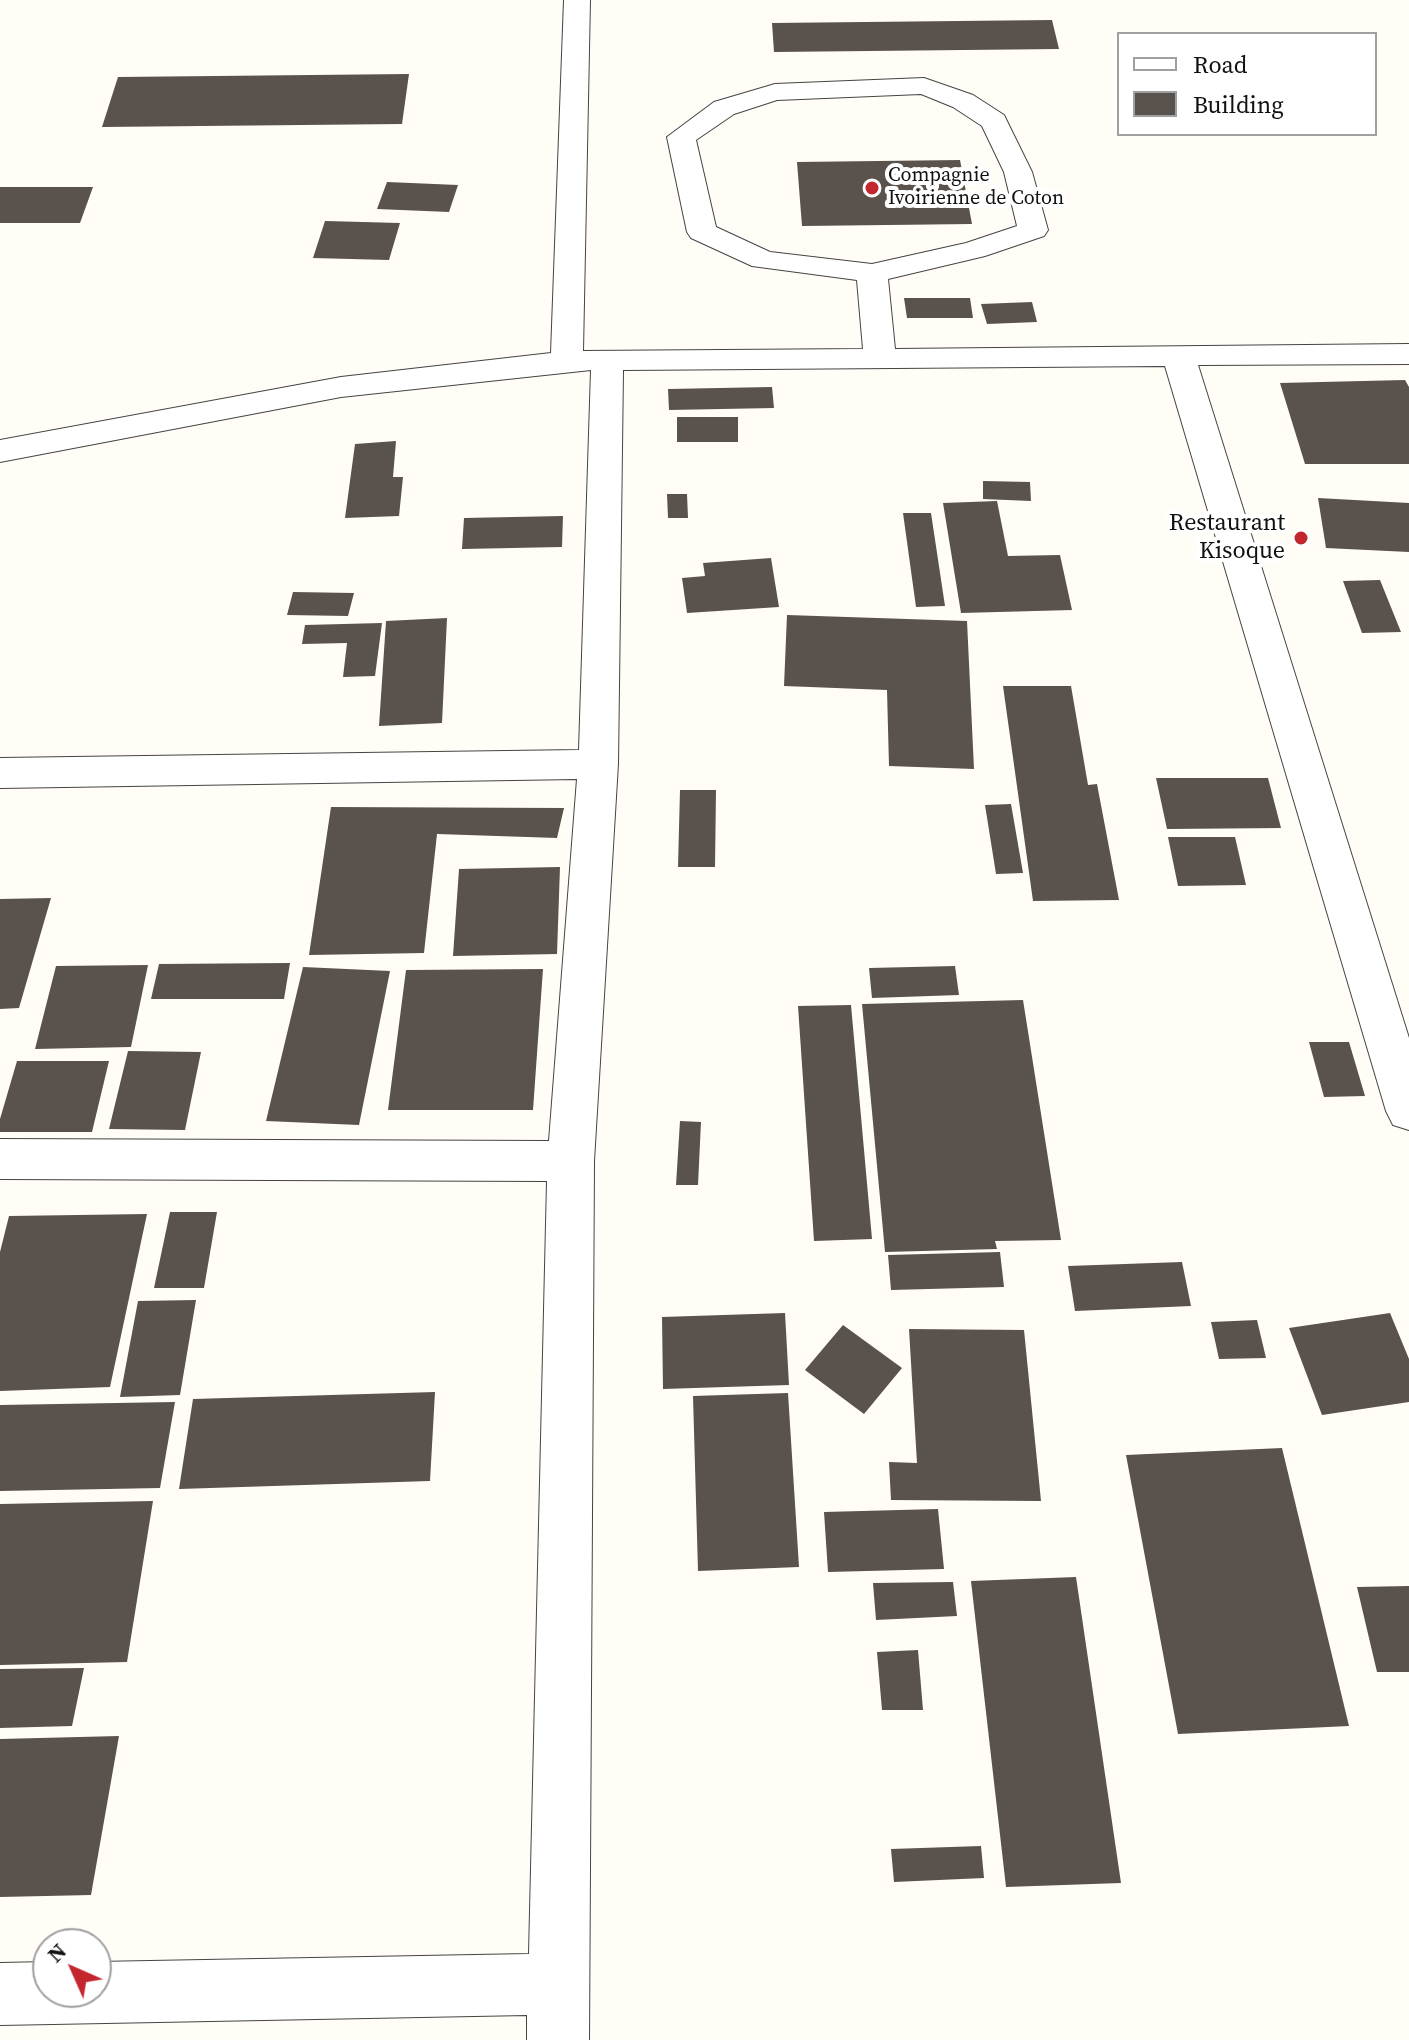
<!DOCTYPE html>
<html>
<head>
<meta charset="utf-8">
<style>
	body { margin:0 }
	#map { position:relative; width:1409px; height:2040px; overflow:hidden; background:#fffdf5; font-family:"Source Serif 4",serif }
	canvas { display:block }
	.legend { position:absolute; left:1117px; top:32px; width:260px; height:104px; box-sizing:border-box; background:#fff; border:2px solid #a0a0a0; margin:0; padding:10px 14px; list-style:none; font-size:24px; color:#111 }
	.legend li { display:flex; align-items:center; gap:16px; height:40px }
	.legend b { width:40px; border:2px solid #a0a0a0 }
	.north { position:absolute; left:32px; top:1928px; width:80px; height:80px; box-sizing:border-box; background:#fff; border:2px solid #a0a0a0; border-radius:50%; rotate:315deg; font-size:22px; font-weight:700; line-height:32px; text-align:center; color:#111 }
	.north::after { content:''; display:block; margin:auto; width:28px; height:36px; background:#c4262e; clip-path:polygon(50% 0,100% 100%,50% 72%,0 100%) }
</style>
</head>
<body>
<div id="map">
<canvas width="1409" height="2040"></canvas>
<ul class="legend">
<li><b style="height:10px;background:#fff"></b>Road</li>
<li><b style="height:22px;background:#5a524d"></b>Building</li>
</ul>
<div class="north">N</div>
</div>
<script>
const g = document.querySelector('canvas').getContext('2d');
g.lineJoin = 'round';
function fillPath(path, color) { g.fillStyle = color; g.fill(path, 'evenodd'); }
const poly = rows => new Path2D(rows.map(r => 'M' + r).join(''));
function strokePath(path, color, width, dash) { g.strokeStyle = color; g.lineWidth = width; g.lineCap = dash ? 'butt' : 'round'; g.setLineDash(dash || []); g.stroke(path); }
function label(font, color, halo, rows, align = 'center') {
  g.font = font + ' "Source Serif 4",serif'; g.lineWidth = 8; g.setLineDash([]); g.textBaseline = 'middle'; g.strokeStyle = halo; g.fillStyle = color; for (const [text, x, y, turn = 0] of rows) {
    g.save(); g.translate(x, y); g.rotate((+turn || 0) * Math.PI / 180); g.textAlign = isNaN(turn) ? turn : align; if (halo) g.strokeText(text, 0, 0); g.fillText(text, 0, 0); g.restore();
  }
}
const building = poly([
	[1052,20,1059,49,774,52,772,23],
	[409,74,402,124,102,127,118,77],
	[960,160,972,224,802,226,797,162],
	[387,182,458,185,449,212,377,209],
	[0,187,93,187,80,223,0,223],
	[325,221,400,223,389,260,313,258],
	[904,298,970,298,973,318,907,318],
	[1032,302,1037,322,987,324,981,304],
	[1405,380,1409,387,1409,464,1305,464,1280,383],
	[772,387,774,408,669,410,668,389],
	[677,417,738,417,738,442,677,442],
	[396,441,393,477,403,477,399,516,345,518,355,444],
	[983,481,1030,482,1031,501,983,499],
	[667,494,687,494,688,518,668,518],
	[1318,498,1409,503,1409,552,1326,548],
	[997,501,1008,556,1060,555,1072,610,961,613,943,503],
	[903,513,931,513,945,606,916,607],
	[563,516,562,547,462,549,464,518],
	[771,558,779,607,687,613,682,578,705,576,703,563],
	[1380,580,1401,632,1362,633,1343,581],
	[293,592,354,593,348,616,287,615],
	[787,615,967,621,974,769,889,766,887,690,784,686],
	[447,618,442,723,379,726,386,621],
	[382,623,375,676,343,677,347,643,302,644,305,625],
	[1003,686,1071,686,1088,785,1097,784,1119,900,1033,901],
	[1156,778,1268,778,1281,828,1167,829],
	[680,790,716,790,715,867,678,867],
	[1011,804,1023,873,996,874,985,805],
	[331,807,564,808,557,838,437,834,424,953,309,955],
	[1168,837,1235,837,1246,885,1178,886],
	[560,867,557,954,453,956,459,869],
	[51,898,19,1008,0,1009,0,899],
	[290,963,284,999,151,999,159,964],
	[148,965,131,1047,35,1049,56,966],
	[955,966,959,995,872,998,869,968],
	[303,967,390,971,359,1125,266,1121],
	[543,969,533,1110,388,1110,406,970],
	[1023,1000,1061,1240,995,1241,997,1249,885,1252,862,1004],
	[851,1005,872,1239,814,1241,798,1006],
	[1309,1042,1349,1042,1365,1096,1324,1097],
	[128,1051,201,1052,185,1130,109,1129],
	[17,1061,109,1061,92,1132,0,1132,0,1119],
	[680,1121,701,1122,698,1185,676,1185],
	[170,1212,217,1212,204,1288,154,1288],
	[147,1214,110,1387,0,1391,0,1252,9,1216],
	[1000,1252,1004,1287,891,1290,888,1255],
	[1182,1262,1191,1306,1075,1311,1068,1266],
	[196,1300,180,1395,120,1397,138,1301],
	[785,1313,789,1385,663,1389,662,1317],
	[1390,1313,1409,1359,1409,1402,1322,1415,1289,1328],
	[1257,1320,1266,1358,1219,1359,1211,1322],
	[843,1325,902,1368,864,1414,805,1370],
	[909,1329,1024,1330,1041,1501,891,1500,889,1462,917,1463],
	[435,1392,430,1481,179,1489,193,1399],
	[788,1393,799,1567,698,1571,693,1396],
	[175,1402,160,1488,0,1491,0,1405],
	[1282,1448,1349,1726,1178,1734,1126,1455],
	[153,1501,127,1662,0,1665,0,1504],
	[938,1509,944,1569,828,1572,824,1512],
	[1076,1577,1121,1883,1006,1887,971,1581],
	[953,1582,957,1616,876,1620,873,1583],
	[1409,1586,1409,1672,1377,1672,1357,1587],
	[918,1650,923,1710,882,1710,877,1652],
	[84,1668,72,1726,0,1728,0,1669],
	[119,1736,91,1895,0,1897,0,1739],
	[981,1846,984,1878,894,1882,891,1849]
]);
const minor = poly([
	[564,0,590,0,583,351,863,349,857,280,752,266,691,238,687,232,667,137,714,102,775,84,924,78,973,95,1004,115,1032,172,1048,230,1044,236,985,256,888,279,895,349,1409,344,1409,364,1198,365,1409,1038,1409,1130,1393,1125,1386,1111,1165,366,623,370,618,764,594,1161,589,2040,527,2040,527,2015,0,2025,0,1963,48,1962,48,1992,96,1992,96,1962,529,1954,547,1181,0,1179,0,1139,549,1141,577,779,0,788,0,758,579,750,591,370,341,397,0,462,0,440,341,377,551,353,564,0],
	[921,94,953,107,982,126,1004,172,1017,226,966,243,872,264,770,252,716,227,696,140,734,114,777,100,921,94]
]);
const markers = [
	[872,188,8,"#c4262e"],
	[1301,538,8,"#c4262e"]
];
const farPoinames = [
	["Compagnie",888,176],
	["Ivoirienne de Coton",888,199]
];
const poiNames = [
	["Restaurant",1285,524],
	["Kisoque",1285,552]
];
fillPath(building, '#5a524d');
strokePath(minor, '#444', 2);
fillPath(minor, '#fff');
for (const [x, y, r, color] of markers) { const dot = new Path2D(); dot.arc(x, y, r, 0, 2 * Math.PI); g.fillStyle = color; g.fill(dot); strokePath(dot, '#fff', 3); }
label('20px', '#111', '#fff', farPoinames, 'left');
label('24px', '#111', '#fff', poiNames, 'right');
</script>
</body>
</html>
